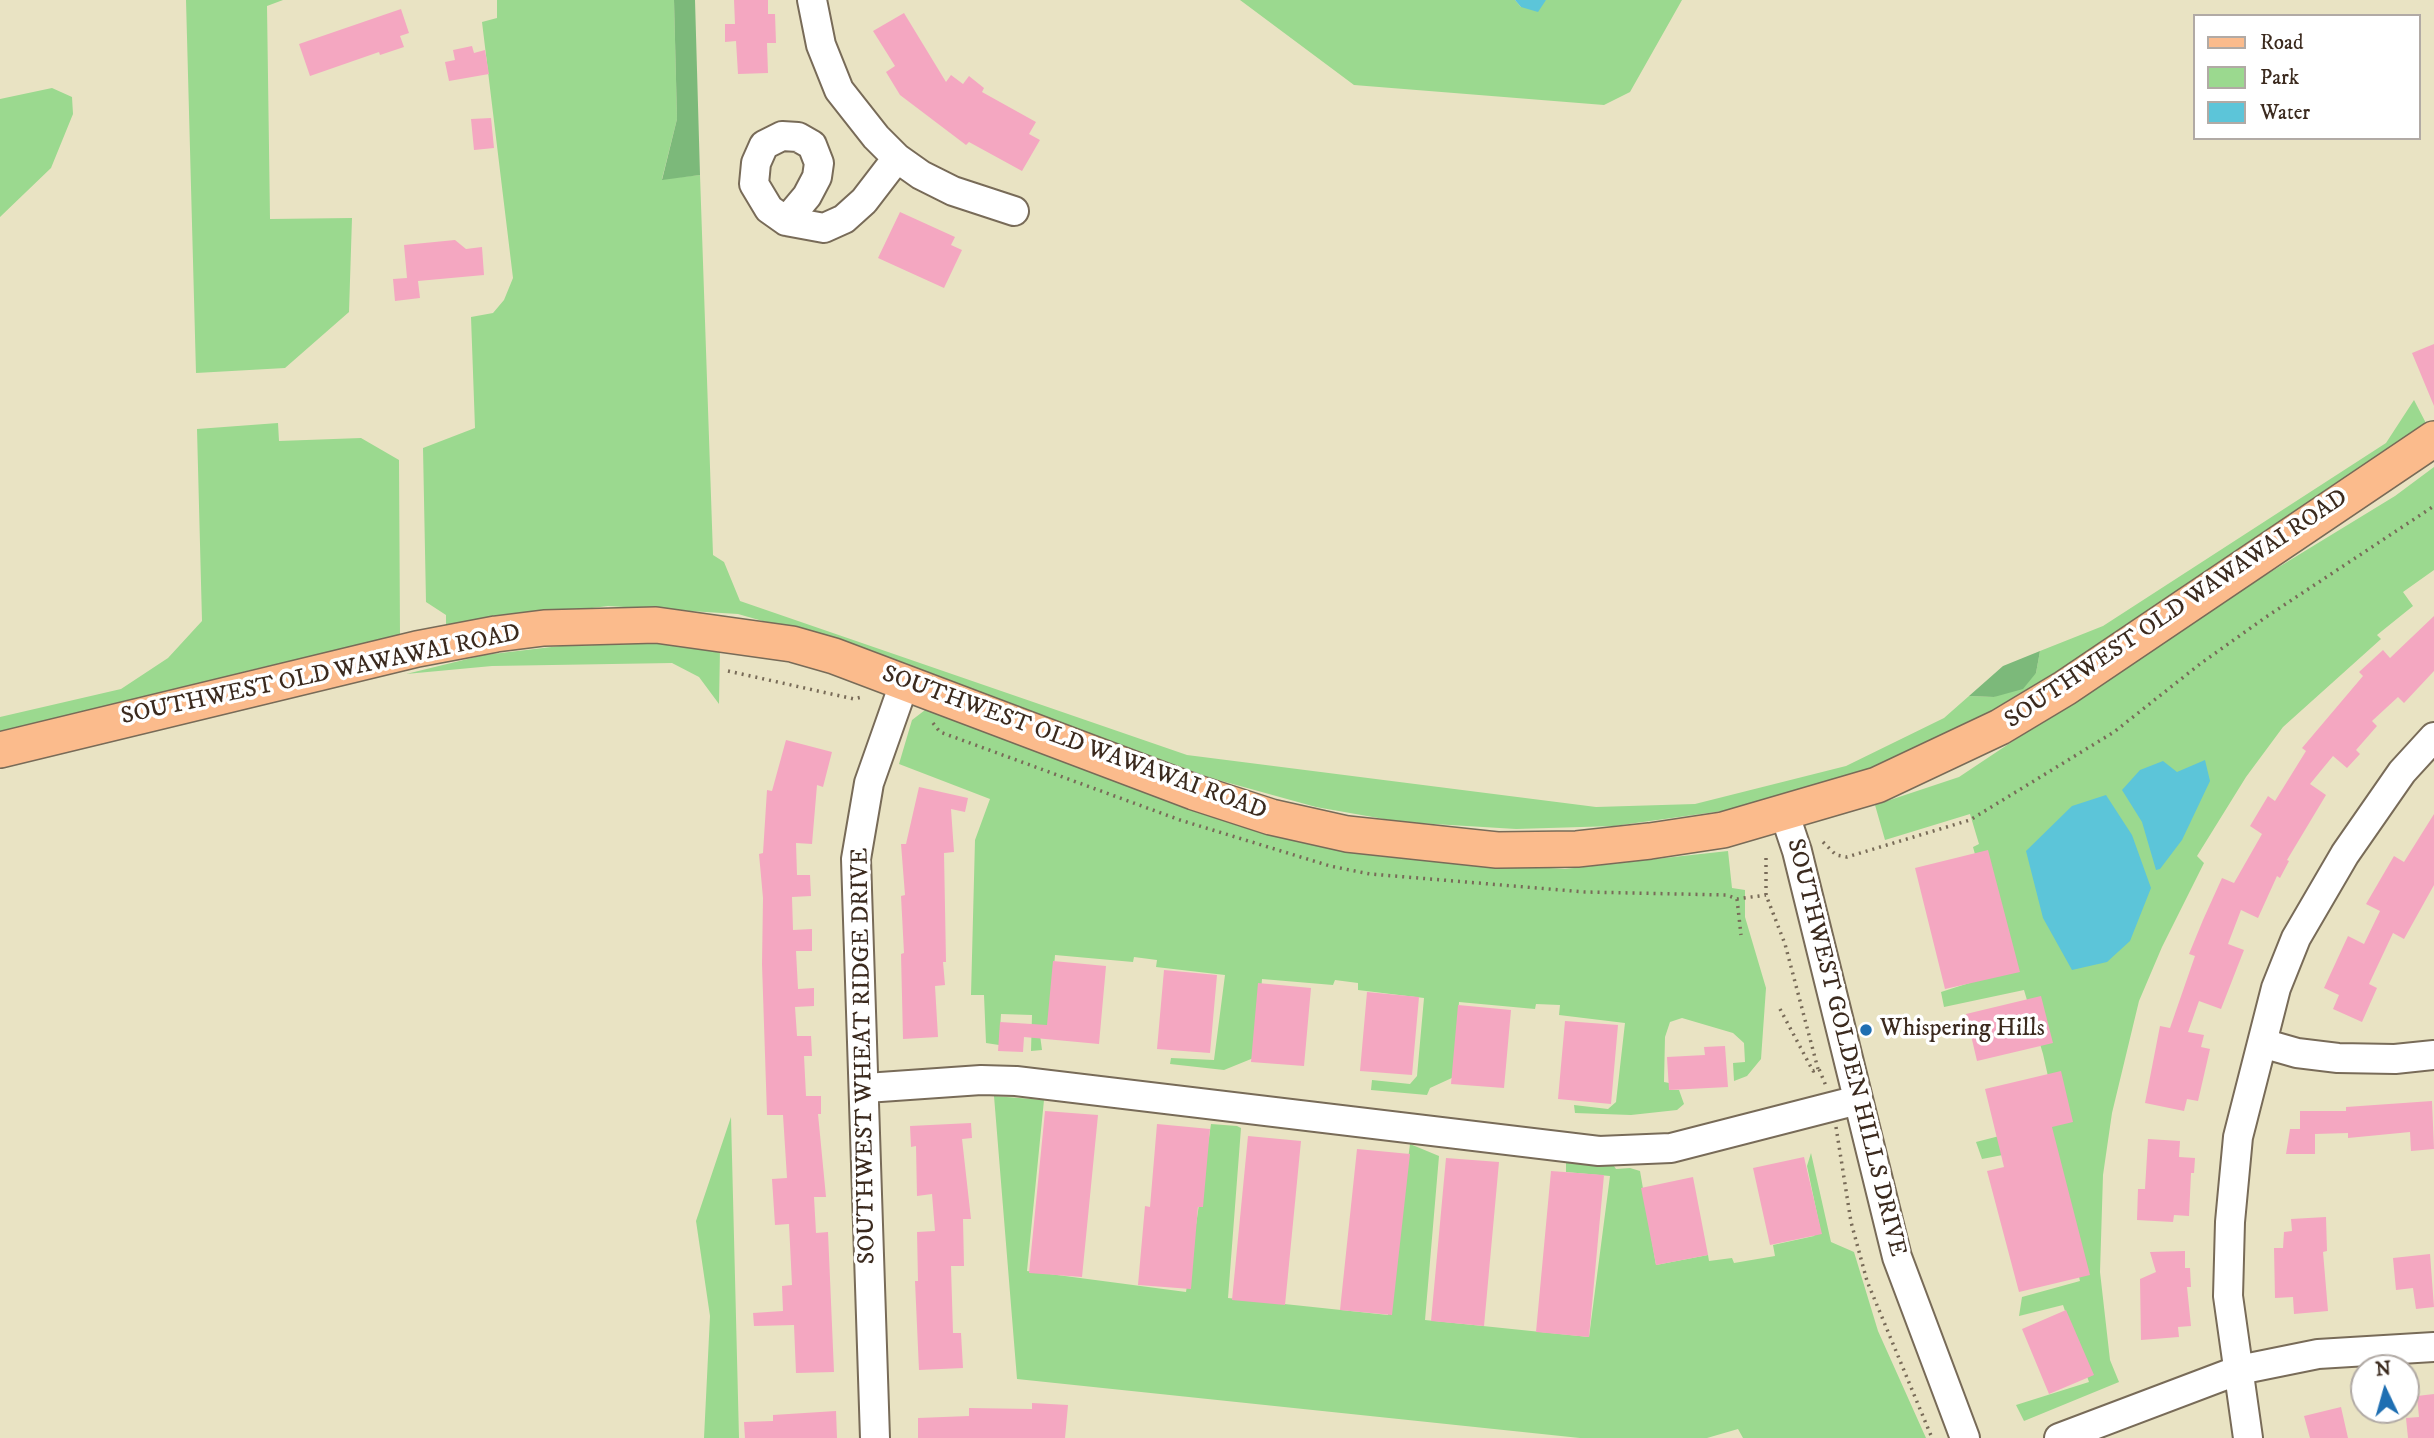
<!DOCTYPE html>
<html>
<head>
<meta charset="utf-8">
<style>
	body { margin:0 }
	#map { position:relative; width:2434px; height:1438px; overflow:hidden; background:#e9e3c3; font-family:"IM FELL DW Pica",serif }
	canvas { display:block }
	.legend { position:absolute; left:2193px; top:14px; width:228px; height:126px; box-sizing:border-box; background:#fff; border:2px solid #b1aaa5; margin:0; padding:9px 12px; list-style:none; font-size:21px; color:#3b2a1e }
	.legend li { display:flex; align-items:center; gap:14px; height:35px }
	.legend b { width:35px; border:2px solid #b1aaa5 }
	.north { position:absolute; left:2350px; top:1354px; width:70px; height:70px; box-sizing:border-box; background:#fff; border:2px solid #b1aaa5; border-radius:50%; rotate:355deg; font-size:19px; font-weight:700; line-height:28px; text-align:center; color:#3b2a1e }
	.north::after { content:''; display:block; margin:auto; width:24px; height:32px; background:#1f6fb2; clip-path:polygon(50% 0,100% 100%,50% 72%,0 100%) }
</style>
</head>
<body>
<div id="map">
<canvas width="2434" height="1438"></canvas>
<ul class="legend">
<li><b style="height:9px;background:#fbbb8c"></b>Road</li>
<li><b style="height:19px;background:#9bd98f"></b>Park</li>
<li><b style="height:19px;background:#5cc5d9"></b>Water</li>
</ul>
<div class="north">N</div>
</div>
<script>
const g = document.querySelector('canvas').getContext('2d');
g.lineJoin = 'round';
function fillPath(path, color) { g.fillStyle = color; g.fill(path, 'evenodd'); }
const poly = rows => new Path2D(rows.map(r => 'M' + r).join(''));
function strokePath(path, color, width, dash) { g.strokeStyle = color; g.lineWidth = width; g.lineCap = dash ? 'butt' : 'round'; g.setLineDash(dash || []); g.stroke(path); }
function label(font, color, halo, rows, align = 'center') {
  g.font = font + ' "IM FELL DW Pica",serif'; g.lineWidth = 7; g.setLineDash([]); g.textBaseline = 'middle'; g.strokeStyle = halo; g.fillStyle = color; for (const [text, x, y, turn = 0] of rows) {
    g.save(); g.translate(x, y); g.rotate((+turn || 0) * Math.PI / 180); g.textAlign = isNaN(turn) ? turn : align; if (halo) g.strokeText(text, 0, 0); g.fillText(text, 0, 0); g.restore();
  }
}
const green = poly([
	[186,0,283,0,267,6,270,219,352,218,349,312,285,368,196,373],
	[497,0,674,0,677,119,662,179,700,175,713,555,724,562,740,601,1187,755,1596,807,1695,804,1846,766,1944,718,1969,696,1994,697,2036,673,2040,651,2103,626,2386,443,2414,400,2428,427,2060,674,1957,735,1853,778,1737,809,1614,826,1516,829,1401,822,1316,807,1211,778,840,643,738,614,608,606,446,626,446,615,426,602,423,448,475,428,471,317,493,313,504,300,513,278,482,22,497,18],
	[1240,0,1515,0,1521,7,1546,0,1682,0,1630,92,1604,105,1354,85],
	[52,88,72,97,73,114,51,168,0,217,0,99],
	[278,423,279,441,361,438,399,460,400,637,259,668,0,735,0,717,121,689,168,658,202,621,197,429],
	[2434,467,2434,570,2403,592,2413,606,2377,635,2381,639,2283,727,2246,777,2197,856,2204,863,2162,947,2139,1001,2112,1113,2103,1175,2100,1272,2110,1360,2119,1382,2024,1421,2016,1405,2089,1382,2063,1305,2019,1316,2022,1297,2080,1281,2049,1146,1982,1159,1976,1142,2058,1121,2043,1054,2024,990,1944,1007,1941,992,2007,971,1973,847,1979,844,1970,814,1885,840,1875,805,1959,777,2228,598,2395,496],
	[667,643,720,649,719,704,699,677,672,663,492,666,406,674,484,655,560,646],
	[929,707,1438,861,1565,869,1728,851,1732,888,1745,890,1745,917,1766,988,1761,1059,1747,1076,1734,1081,1733,1063,1745,1062,1744,1043,1733,1033,1682,1018,1670,1022,1665,1037,1664,1082,1669,1083,1669,1090,1679,1090,1684,1104,1677,1110,1631,1115,1575,1113,1574,1105,1608,1109,1616,1102,1625,1023,1559,1015,1560,1005,1536,1004,1535,1009,1459,1002,1454,1077,1430,1088,1427,1095,1371,1090,1372,1080,1410,1084,1417,1076,1424,998,1358,990,1358,983,1335,980,1333,985,1262,979,1256,1057,1224,1070,1170,1064,1171,1058,1214,1060,1225,975,1156,967,1157,960,1134,957,1133,962,1055,955,1049,1030,1040,1035,1042,1050,1031,1051,1032,1015,1001,1014,999,1045,986,1043,984,995,971,995,975,840,990,799,899,764,912,720],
	[994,1096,1044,1100,1027,1271,1186,1292,1211,1124,1237,1126,1241,1128,1228,1298,1388,1315,1410,1144,1439,1156,1425,1320,1589,1337,1610,1176,1566,1172,1566,1161,1612,1163,1616,1169,1630,1168,1640,1171,1656,1265,1708,1255,1709,1261,1732,1258,1734,1263,1775,1256,1773,1245,1814,1236,1820,1228,1807,1166,1811,1153,1831,1242,1854,1252,1878,1331,1926,1438,1743,1438,1738,1429,1707,1438,1580,1438,1017,1379],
	[731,1117,739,1438,704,1438,710,1316,696,1221]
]);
const forest = poly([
	[674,0,695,0,700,175,662,180,677,119],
	[2040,651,2036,673,2023,689,1994,697,1969,696,2003,666]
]);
const water = poly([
	[1515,0,1546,0,1538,12,1521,7],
	[2205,760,2210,781,2182,840,2160,869,2156,870,2142,822,2122,790,2140,770,2163,761,2177,772],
	[2106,795,2132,835,2151,888,2130,941,2107,962,2072,970,2043,918,2026,851,2072,806]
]);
const building = poly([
	[734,0,768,0,768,14,775,14,776,43,767,43,768,73,738,74,736,41,725,42,725,24,735,24],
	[401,9,409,33,400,36,404,47,380,55,379,52,310,76,299,44],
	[904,13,946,82,951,75,963,84,969,76,984,88,982,92,1036,122,1029,134,1040,140,1022,171,969,142,966,145,900,95,886,72,895,66,873,31],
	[472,46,474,53,485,50,489,74,449,81,445,62,455,60,453,50],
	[491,118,494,148,474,150,471,119],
	[900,212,955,237,951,245,962,250,944,288,878,258],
	[455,240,466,249,482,247,484,275,418,281,420,298,395,301,393,279,407,278,404,245],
	[2434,344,2434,406,2412,353],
	[2434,616,2434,671,2404,703,2398,697,2372,721,2377,726,2356,750,2360,754,2347,768,2333,756,2310,784,2326,795,2287,860,2289,861,2280,878,2277,876,2258,918,2241,910,2228,944,2244,950,2221,1009,2199,1001,2188,1032,2204,1035,2201,1047,2210,1049,2198,1101,2187,1099,2184,1111,2145,1103,2160,1026,2170,1028,2195,956,2189,954,2203,920,2222,878,2234,883,2262,834,2250,826,2268,796,2275,801,2306,751,2302,748,2363,676,2359,672,2383,650,2390,658],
	[786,740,832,752,823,787,817,785,812,844,796,843,797,875,810,875,811,896,792,897,793,930,812,929,812,951,796,951,798,989,814,988,814,1006,795,1007,797,1036,811,1036,812,1056,804,1056,806,1096,821,1096,821,1114,818,1114,826,1197,814,1197,816,1233,828,1232,834,1372,796,1373,794,1325,754,1326,753,1313,783,1311,782,1286,792,1285,789,1224,775,1225,772,1179,787,1178,783,1115,767,1115,762,964,763,898,759,854,763,853,767,790,772,791],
	[919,787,968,798,965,812,951,809,954,852,944,853,946,962,943,962,945,985,935,986,938,1037,903,1039,901,954,904,953,901,896,905,895,901,844,906,844],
	[2434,814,2434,885,2404,939,2393,933,2369,984,2377,988,2362,1022,2333,1009,2339,995,2324,988,2348,936,2364,944,2380,911,2366,904,2394,856,2404,862],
	[1988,850,2020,972,1945,989,1915,868],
	[1053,961,1106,966,1099,1044,1024,1037,1023,1052,998,1051,1000,1022,1047,1025],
	[1164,970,1217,975,1210,1053,1157,1049],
	[1258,983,1311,988,1304,1066,1251,1062],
	[1367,992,1419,997,1412,1075,1360,1071],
	[2041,996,2053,1043,1977,1061,1966,1014],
	[1458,1005,1511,1010,1504,1088,1451,1084],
	[1565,1021,1618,1025,1611,1104,1558,1099],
	[1725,1046,1728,1087,1669,1090,1667,1057,1705,1055,1704,1047],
	[2061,1071,2073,1122,2052,1127,2090,1275,2019,1292,1987,1171,2004,1167,1985,1089],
	[2432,1101,2434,1149,2411,1151,2410,1132,2348,1138,2348,1133,2315,1134,2315,1154,2286,1154,2290,1129,2300,1129,2300,1111,2346,1111,2346,1107],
	[1045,1111,1098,1115,1082,1277,1029,1273],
	[971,1123,972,1138,962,1139,971,1219,963,1219,964,1266,951,1266,953,1333,961,1333,963,1368,919,1370,915,1281,918,1281,917,1232,935,1231,932,1194,917,1196,916,1146,911,1147,910,1126],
	[1157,1124,1210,1129,1203,1207,1198,1207,1191,1289,1138,1285,1145,1206,1150,1207],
	[1248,1136,1301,1141,1285,1305,1232,1300],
	[2148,1139,2180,1141,2179,1157,2195,1158,2194,1173,2191,1173,2189,1216,2174,1215,2173,1222,2137,1220,2138,1189,2145,1189],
	[1357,1149,1410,1154,1392,1315,1340,1310],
	[1804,1157,1822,1234,1770,1245,1753,1168],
	[1446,1158,1499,1162,1484,1326,1431,1321],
	[1551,1171,1604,1175,1589,1337,1536,1332],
	[1693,1177,1708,1255,1656,1265,1641,1188],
	[2326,1217,2327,1251,2323,1252,2328,1311,2294,1314,2293,1297,2275,1298,2274,1248,2283,1248,2284,1232,2292,1231,2291,1219],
	[2185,1251,2185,1268,2190,1268,2191,1287,2187,1287,2191,1326,2178,1327,2179,1337,2141,1340,2140,1279,2156,1272,2150,1252],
	[2430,1254,2434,1307,2416,1309,2413,1288,2396,1290,2393,1258],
	[2066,1310,2094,1375,2049,1394,2022,1329],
	[2434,1394,2434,1438,2408,1438,2406,1418,2419,1417,2417,1396],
	[1032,1403,1068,1405,1065,1438,918,1438,918,1418,969,1416,969,1408,1032,1409],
	[2341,1407,2348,1438,2310,1438,2304,1416],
	[836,1411,837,1438,745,1438,744,1422,773,1421,773,1415]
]);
const path = poly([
	[728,671,854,699,862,697],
	[933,723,940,732,1180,820,1330,866,1370,874,1585,892,1727,895,1737,899,1766,895],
	[1823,842,1836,855,1847,857,1970,820,2114,732,2200,664,2266,617,2434,506],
	[1766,858,1766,895,1785,944,1818,1069],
	[1737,899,1741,935],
	[1780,1009,1813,1071,1819,1069,1826,1086],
	[1836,1127,1851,1222,1867,1281,1932,1438]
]);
const minor = poly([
	[812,0,821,45,839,90,876,137,897,158,921,175,953,191,1014,211],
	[786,221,807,196,817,177,819,163,812,145,798,137,782,136,764,145,756,163,754,184,769,209,786,221,824,228,844,219,864,201,897,158],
	[1785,815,1797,851,1897,1257,1965,1438],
	[2262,1043,2297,1053,2338,1058,2395,1059,2434,1055],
	[866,1088,981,1080,1016,1081,1599,1151,1671,1148,1858,1100],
	[875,1438,856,859,869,783,905,681],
	[2059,1438,2239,1370,2318,1354,2434,1347],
	[2248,1438,2228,1296,2230,1222,2238,1137,2276,988,2296,938,2345,854,2402,772,2434,737]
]);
const major = poly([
	[0,750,417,649,496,634,544,628,656,625,792,644,834,656,1194,792,1271,817,1347,834,1497,850,1577,849,1650,841,1723,830,1877,785,2000,727,2065,688,2434,439]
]);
const markers = [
	[1866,1030,7,"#1f6fb2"]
];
const streetNames = [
	["SOUTHWEST OLD WAWAWAI ROAD",2177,610,-34],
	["SOUTHWEST OLD WAWAWAI ROAD",321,676,-12],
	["SOUTHWEST OLD WAWAWAI ROAD",1074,744,20],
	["SOUTHWEST GOLDEN HILLS DRIVE",1845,1048,76],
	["SOUTHWEST WHEAT RIDGE DRIVE",865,1056,-91]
];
const poiNames = [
	["Whispering Hills",1880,1030]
];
fillPath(green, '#9bd98f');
fillPath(forest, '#7cb97a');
fillPath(water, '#5cc5d9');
fillPath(building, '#f4a7c1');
strokePath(minor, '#786b58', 32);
strokePath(major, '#786b58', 38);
strokePath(path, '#786b58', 3.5, [2, 5]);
strokePath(minor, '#fff', 28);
strokePath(major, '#fbbb8c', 35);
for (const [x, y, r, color] of markers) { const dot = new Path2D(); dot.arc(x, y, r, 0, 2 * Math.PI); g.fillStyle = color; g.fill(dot); strokePath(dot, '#fff', 2.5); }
label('24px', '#3b2a1e', '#fff', streetNames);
label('24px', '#3b2a1e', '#fff', poiNames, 'left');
</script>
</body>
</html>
